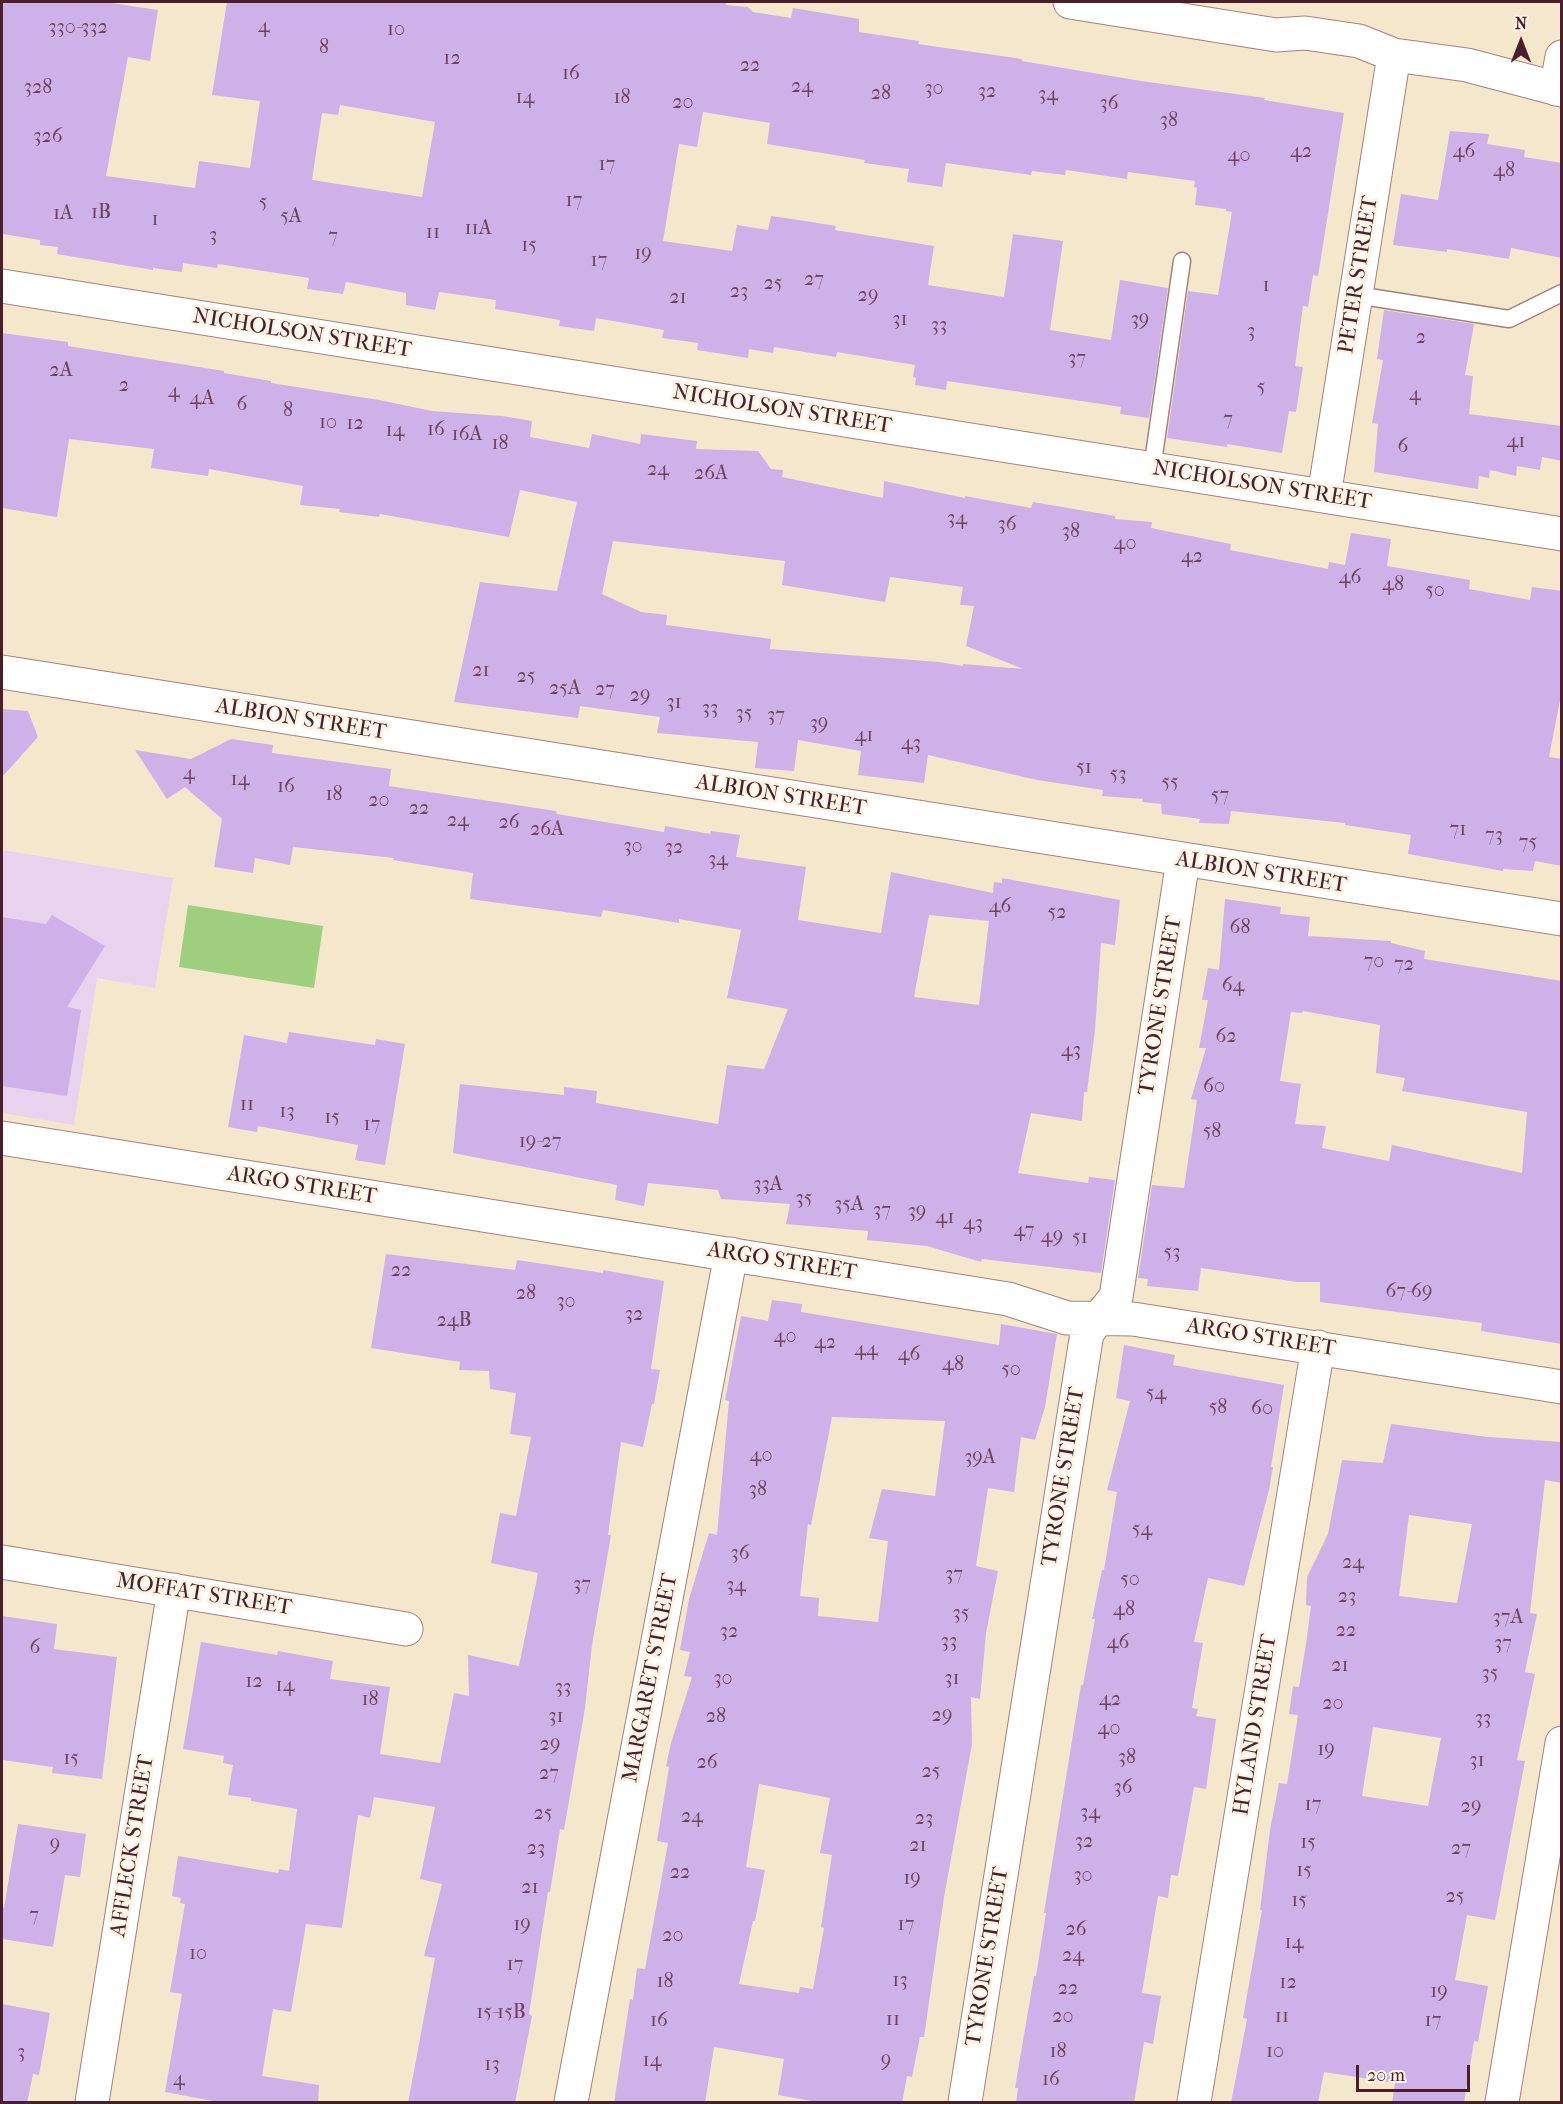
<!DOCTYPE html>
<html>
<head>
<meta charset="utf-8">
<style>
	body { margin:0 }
	#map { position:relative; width:1563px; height:2104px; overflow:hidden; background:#f5e7cc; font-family:"IM FELL French Canon",serif }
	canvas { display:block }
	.frame { position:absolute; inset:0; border:3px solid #4a1f2b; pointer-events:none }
	.north { position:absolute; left:1491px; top:12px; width:60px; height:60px; -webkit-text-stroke:4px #fcf5e5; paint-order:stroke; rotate:0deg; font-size:16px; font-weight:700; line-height:24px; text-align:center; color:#4a1f2b }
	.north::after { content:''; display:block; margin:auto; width:21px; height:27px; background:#4a1f2b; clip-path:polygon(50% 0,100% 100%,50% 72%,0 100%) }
	.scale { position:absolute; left:1356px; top:2065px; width:114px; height:27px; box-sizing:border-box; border:3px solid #4a1f2b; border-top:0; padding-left:8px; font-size:18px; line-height:21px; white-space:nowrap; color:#4a1f2b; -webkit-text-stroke:4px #fcf5e5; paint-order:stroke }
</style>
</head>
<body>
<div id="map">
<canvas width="1563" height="2104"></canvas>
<div class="frame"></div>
<div class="north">N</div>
<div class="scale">20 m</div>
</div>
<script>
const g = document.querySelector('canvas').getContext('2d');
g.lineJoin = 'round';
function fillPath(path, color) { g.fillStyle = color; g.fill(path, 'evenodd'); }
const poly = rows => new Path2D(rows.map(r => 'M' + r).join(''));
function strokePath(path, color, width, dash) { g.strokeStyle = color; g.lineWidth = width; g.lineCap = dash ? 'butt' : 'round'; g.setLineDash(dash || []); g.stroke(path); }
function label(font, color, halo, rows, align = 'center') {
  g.font = font + ' "IM FELL French Canon",serif'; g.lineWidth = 6; g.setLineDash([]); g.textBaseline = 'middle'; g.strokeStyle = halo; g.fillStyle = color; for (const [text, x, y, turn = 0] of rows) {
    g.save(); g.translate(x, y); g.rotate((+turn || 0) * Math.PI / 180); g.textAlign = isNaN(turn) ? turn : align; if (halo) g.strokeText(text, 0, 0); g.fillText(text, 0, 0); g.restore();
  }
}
const built = poly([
	[2,850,173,878,155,988,97,978,74,1125,2,1113]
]);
const green = poly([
	[188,905,323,926,314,988,179,967]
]);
const building = poly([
	[2,2,105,2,158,10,150,61,128,57,106,176,195,188,199,161,250,168,260,101,212,95,227,2,726,2,726,5,748,7,753,12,791,18,793,8,859,19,859,32,919,41,918,44,1022,59,1022,61,1141,81,1265,98,1264,100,1344,113,1318,276,1313,275,1308,307,1303,306,1295,366,1303,367,1296,412,1289,411,1282,453,1227,444,1227,447,1167,438,1188,291,1218,295,1232,212,1226,211,1226,209,1195,205,1197,188,1194,187,1195,181,1128,172,1127,179,1066,170,1065,175,1032,171,1031,175,946,163,942,187,907,182,909,169,864,163,865,160,767,144,770,123,703,112,697,147,679,144,663,241,732,251,737,225,768,230,771,216,805,221,836,226,835,230,934,246,928,285,1004,297,1013,234,1063,241,1050,330,1111,340,1120,280,1168,288,1149,418,1120,414,1121,407,947,381,946,390,915,385,916,378,913,377,915,365,837,352,836,357,774,347,773,353,749,349,748,358,697,350,698,343,662,338,664,330,596,318,594,331,559,326,560,320,495,309,496,300,439,292,435,310,406,305,406,293,346,282,343,294,307,289,309,278,218,264,217,268,183,263,182,272,153,268,153,270,57,254,58,247,40,245,40,240,2,234],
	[340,105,435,122,422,197,312,180,322,113,338,115],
	[1450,131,1489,134,1487,144,1525,150,1524,157,1562,163,1562,258,1511,248,1509,259,1447,249,1447,252,1393,245,1401,194,1438,200],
	[1384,310,1474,324,1465,375,1473,376,1469,414,1562,426,1562,461,1542,457,1540,470,1517,466,1516,476,1490,470,1489,478,1479,476,1478,489,1374,472,1378,424,1372,423,1383,360,1377,359],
	[2,333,68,342,68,346,224,371,224,373,271,381,271,383,379,400,432,411,502,416,532,421,530,437,589,448,592,434,640,444,641,434,697,441,696,449,758,451,771,469,783,470,782,477,883,498,884,481,965,498,965,496,1031,508,1033,502,1115,516,1115,519,1152,522,1151,528,1231,544,1230,550,1328,569,1329,562,1345,565,1351,533,1391,539,1387,566,1470,580,1469,589,1530,600,1532,587,1562,591,1562,690,1549,757,1562,759,1562,866,1535,861,1533,871,1503,869,1503,871,1408,854,1411,835,1345,825,1345,823,1231,811,1229,824,1199,823,1200,819,1162,814,1161,804,1142,802,1143,799,1102,796,1103,790,1037,780,928,755,924,783,858,775,861,751,798,740,794,771,755,768,758,742,657,733,660,717,580,706,578,718,454,702,480,582,557,591,577,502,520,490,509,537,380,514,379,517,339,512,340,509,300,505,303,486,209,469,208,476,151,468,154,449,69,439,57,517,2,508],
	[613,541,785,561,782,585,885,602,890,577,963,587,960,605,974,606,966,646,1023,669,963,664,963,666,939,662,770,649,771,639,666,625,667,615,641,612,602,594],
	[2,709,28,711,38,737,2,777],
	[231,739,273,745,272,753,391,769,389,786,556,811,557,814,664,832,665,826,710,834,711,831,740,835,736,857,806,867,798,920,881,933,891,872,993,893,994,882,1002,883,1002,878,1120,900,1115,945,1101,943,1095,1030,1087,1092,1084,1092,1082,1121,1031,1113,1018,1173,1088,1183,1089,1177,1115,1180,1101,1273,982,1259,981,1262,927,1246,867,1240,868,1231,786,1224,790,1204,721,1199,718,1190,648,1183,644,1206,615,1200,617,1185,453,1153,460,1084,564,1095,564,1087,597,1091,596,1103,718,1124,727,1065,764,1069,788,1009,727,998,741,930,679,919,679,923,603,910,601,917,470,899,473,873,393,860,394,858,293,847,290,865,255,858,253,873,214,867,222,819,185,787,167,799,135,750,191,759],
	[929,915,989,921,979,1005,914,997],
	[1225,899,1281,907,1280,914,1310,917,1308,936,1391,941,1391,943,1425,951,1424,959,1562,981,1562,1344,1481,1331,1482,1323,1320,1302,1320,1282,1297,1282,1201,1268,1198,1291,1147,1286,1148,1279,1138,1278,1152,1185,1184,1188,1197,1100,1191,1099,1206,1048,1199,1048,1208,1000,1202,1000,1208,968,1219,970],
	[1303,1011,1380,1025,1376,1073,1405,1078,1402,1091,1527,1112,1522,1173,1392,1145,1389,1161,1322,1148,1326,1126,1295,1124,1301,1084,1280,1081,1291,1012,1302,1013],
	[52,915,105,946,67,1007,81,1010,67,1096,2,1086,2,917,46,924],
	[289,1032,375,1045,376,1039,405,1044,385,1165,355,1160,358,1145,258,1126,257,1132,228,1127,244,1035,287,1043],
	[386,1254,515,1270,517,1260,603,1273,603,1270,664,1281,651,1369,660,1370,654,1404,652,1404,643,1447,621,1442,608,1535,611,1535,592,1645,585,1708,564,1830,560,1829,550,1892,548,1892,529,2014,532,2016,515,2103,408,2103,435,1958,424,1956,442,1884,420,1879,435,1807,374,1797,370,1818,358,1815,342,1928,306,1924,291,2012,273,2009,262,2076,319,2085,318,2103,223,2103,165,2092,182,1994,170,1992,185,1904,180,1903,181,1898,172,1896,178,1856,278,1873,279,1869,289,1871,297,1809,251,1801,251,1798,228,1795,233,1765,223,1763,224,1756,183,1749,201,1642,277,1655,278,1651,333,1661,330,1679,390,1687,380,1754,440,1763,454,1693,469,1696,468,1655,519,1666,538,1573,491,1563,500,1513,516,1516,531,1437,510,1434,516,1393,490,1389,489,1371,459,1370,460,1362,371,1348],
	[772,1300,802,1304,801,1312,999,1345,1001,1324,1057,1334,1045,1407,1035,1440,1021,1437,1014,1492,988,1488,976,1566,998,1571,986,1633,980,1699,971,1697,972,1744,944,1897,924,2037,920,2037,912,2077,907,2076,902,2103,822,2103,778,2095,784,2059,714,2047,705,2103,614,2103,630,1999,633,2000,637,1968,645,1969,668,1843,657,1841,669,1767,666,1766,671,1743,692,1677,684,1676,690,1652,680,1650,689,1599,709,1533,717,1535,729,1401,725,1400,741,1316,768,1321],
	[832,1417,945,1421,935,1496,882,1489,869,1538,888,1541,878,1622,818,1616,819,1598,800,1596,808,1524,811,1525],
	[759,1784,830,1798,820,1853,832,1855,821,1927,824,1928,813,1989,800,1987,799,1993,739,1984,753,1921,755,1921,765,1870,746,1867],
	[1124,1345,1175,1355,1173,1365,1284,1385,1271,1467,1273,1467,1269,1490,1244,1586,1208,1578,1194,1642,1203,1643,1192,1708,1198,1709,1196,1716,1216,1719,1206,1789,1194,1787,1178,1876,1171,1875,1168,1898,1158,1896,1142,1993,1161,1996,1153,2044,1144,2042,1134,2103,1016,2103,1018,2088,1015,2088,1034,1976,1036,1976,1046,1913,1044,1913,1081,1685,1083,1685,1095,1619,1092,1619,1102,1570,1104,1570,1117,1492,1107,1490,1130,1401,1116,1398],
	[1391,1424,1488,1437,1562,1442,1562,1483,1545,1480,1530,1613,1537,1614,1525,1672,1535,1674,1517,1760,1525,1761,1495,1920,1467,1915,1455,1980,1488,1986,1478,2042,1474,2041,1464,2103,1392,2103,1395,2083,1324,2072,1318,2103,1231,2103,1247,2019,1243,2018,1262,1910,1260,1910,1270,1830,1279,1783,1287,1784,1298,1715,1289,1714,1293,1686,1299,1687,1306,1644,1311,1606,1306,1605,1307,1577,1328,1534,1342,1460,1383,1463],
	[1409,1515,1472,1524,1457,1603,1399,1596],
	[1373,1727,1441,1738,1428,1806,1362,1796],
	[2,1616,57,1624,54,1649,117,1657,102,1779,52,1773,53,1767,2,1760],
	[18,1824,86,1834,80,1877,65,1875,53,1947,2,1939,2,1907,4,1908],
	[2,2004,50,2013,39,2075,33,2074,27,2103,2,2103]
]);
const lane = poly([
	[1356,295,1509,319,1562,293],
	[1152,469,1182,261]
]);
const street = poly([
	[1070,2,1276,35,1305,33,1359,41,1394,55,1467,65,1562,90],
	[1556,89,1562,57],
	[2,286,1562,534],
	[1324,496,1394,55],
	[2,672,1562,919],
	[2,1138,1008,1299,1067,1318,1133,1319,1562,1387],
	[2,1562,406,1629],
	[92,2102,174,1590],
	[571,2102,731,1254],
	[965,2102,1087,1333,1116,1297,1183,860],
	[1194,2102,1318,1347],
	[1502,2102,1562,1743]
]);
const numberNames = [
	["4",264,27],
	["330-332",78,28],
	["10",396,30],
	["8",324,48],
	["12",452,59],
	["22",750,66],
	["16",571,74],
	["24",802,87],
	["328",38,88],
	["30",934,89],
	["32",987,92],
	["28",881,94],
	["34",1048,95],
	["14",525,98],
	["18",622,98],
	["20",683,103],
	["36",1109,104],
	["38",1169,121],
	["326",48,137],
	["42",1301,152],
	["46",1464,152],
	["40",1239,156],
	["17",607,165],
	["48",1504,171],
	["17",574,201],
	["5",263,203],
	["1B",101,213],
	["1A",63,214],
	["5A",291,217],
	["1",155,220],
	["11A",478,229],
	["11",433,233],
	["3",213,236],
	["7",333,237],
	["15",529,246],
	["19",643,254],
	["17",599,261],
	["27",814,280],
	["25",773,284],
	["1",1266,286],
	["23",739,292],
	["29",868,296],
	["21",678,298],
	["31",900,320],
	["39",1140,320],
	["33",939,326],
	["3",1251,332],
	["2",1421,338],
	["37",1077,359],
	["2A",61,371],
	["2",124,386],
	["5",1261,388],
	["4",174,392],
	["4",1415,395],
	["4A",202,399],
	["6",242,405],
	["8",288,411],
	["7",1228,420],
	["10",328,423],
	["12",355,424],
	["16",436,430],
	["14",395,431],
	["16A",467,435],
	["41",1516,442],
	["18",500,444],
	["6",1403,447],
	["24",658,470],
	["26A",711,474],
	["34",957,519],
	["36",1007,525],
	["38",1071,532],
	["40",1125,544],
	["42",1192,557],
	["46",1350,578],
	["48",1393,585],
	["50",1435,591],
	["21",481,671],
	["25",526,677],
	["25A",565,689],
	["27",605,690],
	["29",640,696],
	["31",674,703],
	["33",710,709],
	["35",744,714],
	["37",776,716],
	["39",819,724],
	["41",864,736],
	["43",911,744],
	["51",1084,768],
	["4",189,774],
	["53",1118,775],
	["14",240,780],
	["55",1170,783],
	["16",286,787],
	["18",334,795],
	["57",1220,796],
	["20",379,801],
	["22",419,809],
	["24",458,821],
	["26",509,823],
	["26A",547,830],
	["71",1458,830],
	["73",1494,836],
	["75",1528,843],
	["30",633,847],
	["32",674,848],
	["34",718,860],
	["46",1000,907],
	["52",1057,913],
	["68",1240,928],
	["70",1374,962],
	["72",1404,965],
	["64",1233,986],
	["62",1226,1037],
	["43",1071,1051],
	["60",1214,1087],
	["11",247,1105],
	["13",287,1112],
	["15",332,1118],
	["17",372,1125],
	["58",1212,1132],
	["19-27",540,1142],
	["33A",768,1185],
	["35",804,1199],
	["35A",849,1205],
	["37",882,1211],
	["39",917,1212],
	["41",945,1218],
	["43",973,1224],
	["47",1024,1231],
	["49",1052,1237],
	["51",1080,1238],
	["53",1172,1253],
	["22",401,1271],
	["67-69",1409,1292],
	["28",526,1294],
	["30",566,1302],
	["32",634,1315],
	["24B",454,1321],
	["40",785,1337],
	["42",825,1343],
	["44",866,1350],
	["46",909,1355],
	["48",953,1365],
	["50",1011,1370],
	["54",1156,1394],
	["58",1218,1408],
	["60",1262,1409],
	["40",761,1456],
	["39A",980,1458],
	["38",758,1490],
	["54",1142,1530],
	["36",740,1554],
	["24",1353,1563],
	["37",954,1575],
	["50",1130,1580],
	["37",582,1585],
	["34",736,1586],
	["23",1347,1597],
	["48",1124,1610],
	["35",961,1614],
	["37A",1508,1618],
	["22",1346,1631],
	["32",729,1632],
	["33",949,1642],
	["46",1118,1643],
	["37",1503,1644],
	["6",35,1648],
	["21",1340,1666],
	["35",1490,1674],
	["30",723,1679],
	["31",952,1679],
	["12",254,1682],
	["14",285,1686],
	["33",563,1688],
	["18",370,1700],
	["42",1110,1700],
	["20",1333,1704],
	["29",942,1716],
	["31",556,1717],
	["28",716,1717],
	["33",1483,1719],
	["40",1109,1729],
	["29",550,1745],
	["19",1326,1750],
	["38",1127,1758],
	["15",71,1759],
	["31",1477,1761],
	["26",707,1763],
	["25",931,1772],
	["27",549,1774],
	["36",1123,1788],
	["17",1313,1805],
	["29",1471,1807],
	["34",1090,1813],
	["25",543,1814],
	["24",692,1817],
	["23",924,1819],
	["32",1084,1842],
	["15",1308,1843],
	["9",55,1845],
	["21",918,1846],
	["23",536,1849],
	["27",1461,1849],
	["15",1304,1871],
	["22",680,1873],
	["30",1083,1876],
	["19",912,1879],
	["21",530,1888],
	["25",1455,1897],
	["15",1299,1901],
	["7",34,1916],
	["19",522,1925],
	["17",906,1925],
	["26",1076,1930],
	["20",673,1936],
	["14",1294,1943],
	["10",198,1954],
	["24",1073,1956],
	["17",515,1965],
	["13",900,1981],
	["18",665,1982],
	["12",1288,1983],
	["22",1068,1989],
	["19",1439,1992],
	["15-15B",501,2013],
	["20",1063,2017],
	["11",1282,2017],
	["11",893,2020],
	["16",659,2021],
	["17",1433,2021],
	["18",1058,2052],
	["10",1275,2052],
	["3",21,2053],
	["14",652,2061],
	["9",886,2061],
	["13",492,2065],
	["4",179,2080],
	["16",1051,2080]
];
const streetNames = [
	["PETER STREET",1359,275,-81],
	["NICHOLSON STREET",302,334,9],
	["NICHOLSON STREET",782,410,9],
	["NICHOLSON STREET",1262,486,9],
	["ALBION STREET",301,720,9],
	["ALBION STREET",781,796,9],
	["ALBION STREET",1261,873,9],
	["TYRONE STREET",1161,1006,-81],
	["ARGO STREET",302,1186,9],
	["ARGO STREET",782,1262,9],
	["ARGO STREET",1261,1338,9],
	["TYRONE STREET",1064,1477,-81],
	["MOFFAT STREET",204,1595,9],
	["MARGARET STREET",651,1678,-79],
	["HYLAND STREET",1256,1725,-81],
	["AFFLECK STREET",133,1846,-81],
	["TYRONE STREET",988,1957,-81]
];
fillPath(built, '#e8d2ee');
fillPath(green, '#9dcf7f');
fillPath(building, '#cfb1e9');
strokePath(lane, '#a0837c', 19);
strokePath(street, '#a0837c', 35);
strokePath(lane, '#fff', 16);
strokePath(street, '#fff', 33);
label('20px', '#6b445a', null, numberNames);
label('22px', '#4a1f2b', '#fcf5e5', streetNames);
</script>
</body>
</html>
